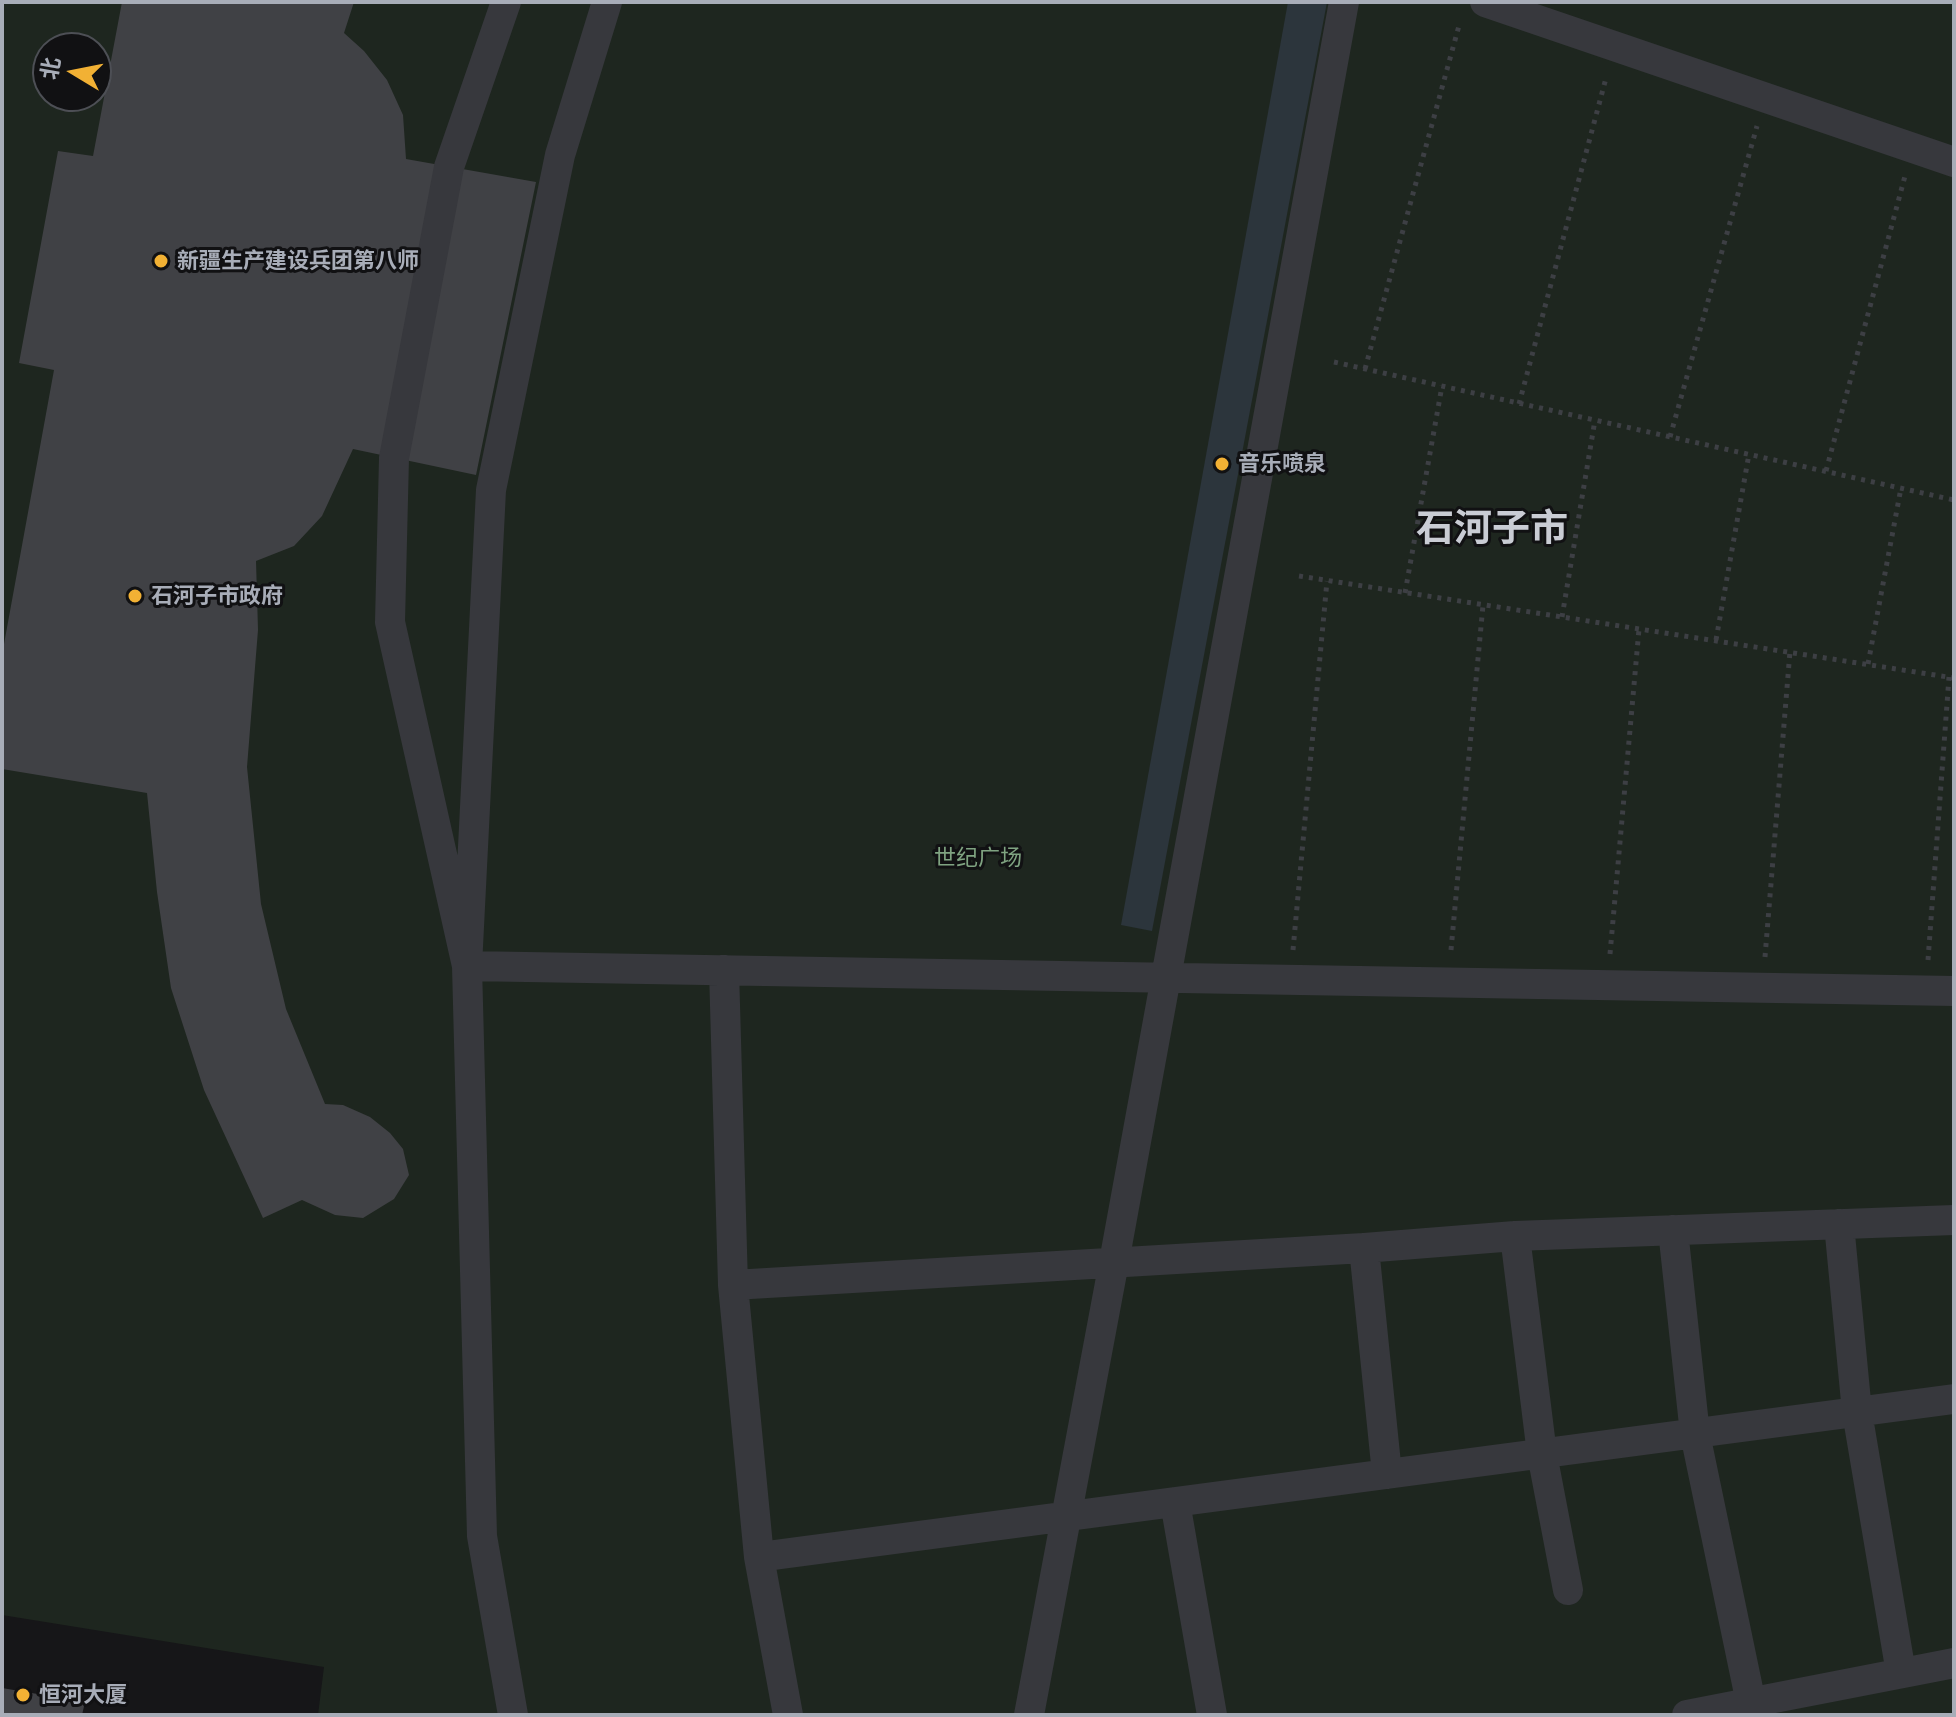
<!DOCTYPE html>
<html>
<head>
<meta charset="utf-8">
<style>
	body { margin:0 }
	#map { position:relative; width:1956px; height:1717px; overflow:hidden; background:#161618; font-family:Commissioner,"Noto Sans SC",sans-serif }
	canvas { display:block }
	.frame { position:absolute; inset:0; border:4px solid #a8adb8; pointer-events:none }
	.north { position:absolute; left:32px; top:32px; width:80px; height:80px; box-sizing:border-box; background:#111113; border:2px solid #4d4f55; border-radius:50%; rotate:280deg; font-size:22px; font-weight:700; line-height:32px; text-align:center; color:#a8adb8 }
	.north::after { content:''; display:block; margin:auto; width:28px; height:36px; background:#f2b134; clip-path:polygon(50% 0,100% 100%,50% 72%,0 100%) }
</style>
</head>
<body>
<div id="map">
<canvas width="1956" height="1717"></canvas>
<div class="frame"></div>
<div class="north">北</div>
</div>
<script>
const g = document.querySelector('canvas').getContext('2d');
g.lineJoin = 'round';
function fillPath(path, color) { g.fillStyle = color; g.fill(path, 'evenodd'); }
const poly = rows => new Path2D(rows.map(r => 'M' + r).join(''));
function strokePath(path, color, width, dash) { g.strokeStyle = color; g.lineWidth = width; g.lineCap = dash ? 'butt' : 'round'; g.setLineDash(dash || []); g.stroke(path); }
function label(font, color, halo, rows, align = 'center') {
  g.font = font + ' Commissioner,"Noto Sans SC",sans-serif'; g.lineWidth = 6; g.setLineDash([]); g.textBaseline = 'middle'; g.strokeStyle = halo; g.fillStyle = color; for (const [text, x, y, turn = 0] of rows) {
    g.save(); g.translate(x, y); g.rotate((+turn || 0) * Math.PI / 180); g.textAlign = isNaN(turn) ? turn : align; if (halo) g.strokeText(text, 0, 0); g.fillText(text, 0, 0); g.restore();
  }
}
const green = poly([
	[2,2,1954,2,1954,1715,318,1715,324,1667,2,1615],
	[48,48,96,48,96,96,48,96]
]);
const water = poly([
	[1288,2,1327,2,1152,931,1121,925]
]);
const building = poly([
	[122,2,354,2,344,33,364,51,387,80,403,115,406,159,536,182,476,475,353,449,322,516,294,546,256,561,258,630,247,767,261,904,286,1009,325,1104,343,1105,370,1117,390,1133,403,1149,409,1175,394,1199,363,1218,335,1215,302,1200,263,1218,204,1090,171,988,157,892,147,793,2,769,2,655,54,370,19,363,58,151,93,156],
	[2,1688,85,1702,82,1715,2,1715]
]);
const path = poly([
	[1334,362,1954,500],
	[1365,369,1460,22],
	[1519,404,1606,78],
	[1670,437,1757,126],
	[1826,471,1905,176],
	[1299,576,1954,678],
	[1405,593,1442,386],
	[1562,617,1595,420],
	[1716,640,1749,454],
	[1868,664,1901,488],
	[1293,950,1327,581],
	[1451,950,1483,605],
	[1610,954,1639,629],
	[1765,957,1790,651],
	[1928,960,1949,677]
]);
const street = poly([
	[506,2,449,167,394,458,390,622,467,966,1954,991],
	[1485,2,1954,162],
	[724,970,733,1285,759,1557,788,1715],
	[1839,1224,1857,1412,1901,1673],
	[1673,1230,1695,1434,1751,1703],
	[1515,1236,1542,1454,1568,1590],
	[1364,1248,1387,1474],
	[733,1285,1364,1248,1515,1236,1954,1220],
	[1175,1502,1212,1715],
	[759,1557,1954,1399],
	[513,1715,482,1536,467,966,491,490,560,155,607,2],
	[1029,1715,1114,1262,1344,2],
	[1687,1715,1954,1663]
]);
const markers = [
	[161,261,8,"#f2b134"],
	[1222,464,8,"#f2b134"],
	[135,596,8,"#f2b134"],
	[23,1695,8,"#f2b134"]
];
const poiNames = [
	["新疆生产建设兵团第八师",177,261],
	["音乐喷泉",1238,464],
	["石河子市政府",151,596],
	["恒河大厦",39,1695]
];
const parkNames = [
	["世纪广场",978,858]
];
const townNames = [
	["石河子市",1492,528]
];
fillPath(green, '#1e261f');
fillPath(water, '#2c353c');
fillPath(building, '#404145');
strokePath(path, '#3d3f44', 5, [4, 6]);
strokePath(street, '#37383d', 30);
for (const [x, y, r, color] of markers) { const dot = new Path2D(); dot.arc(x, y, r, 0, 2 * Math.PI); g.fillStyle = color; g.fill(dot); strokePath(dot, '#111113', 3); }
label('bold 22px', '#a8adb8', '#111113', poiNames, 'left');
label('22px', '#7fa381', '#111113', parkNames);
label('bold 38px', '#c9ccd4', '#111113', townNames);
</script>
</body>
</html>
